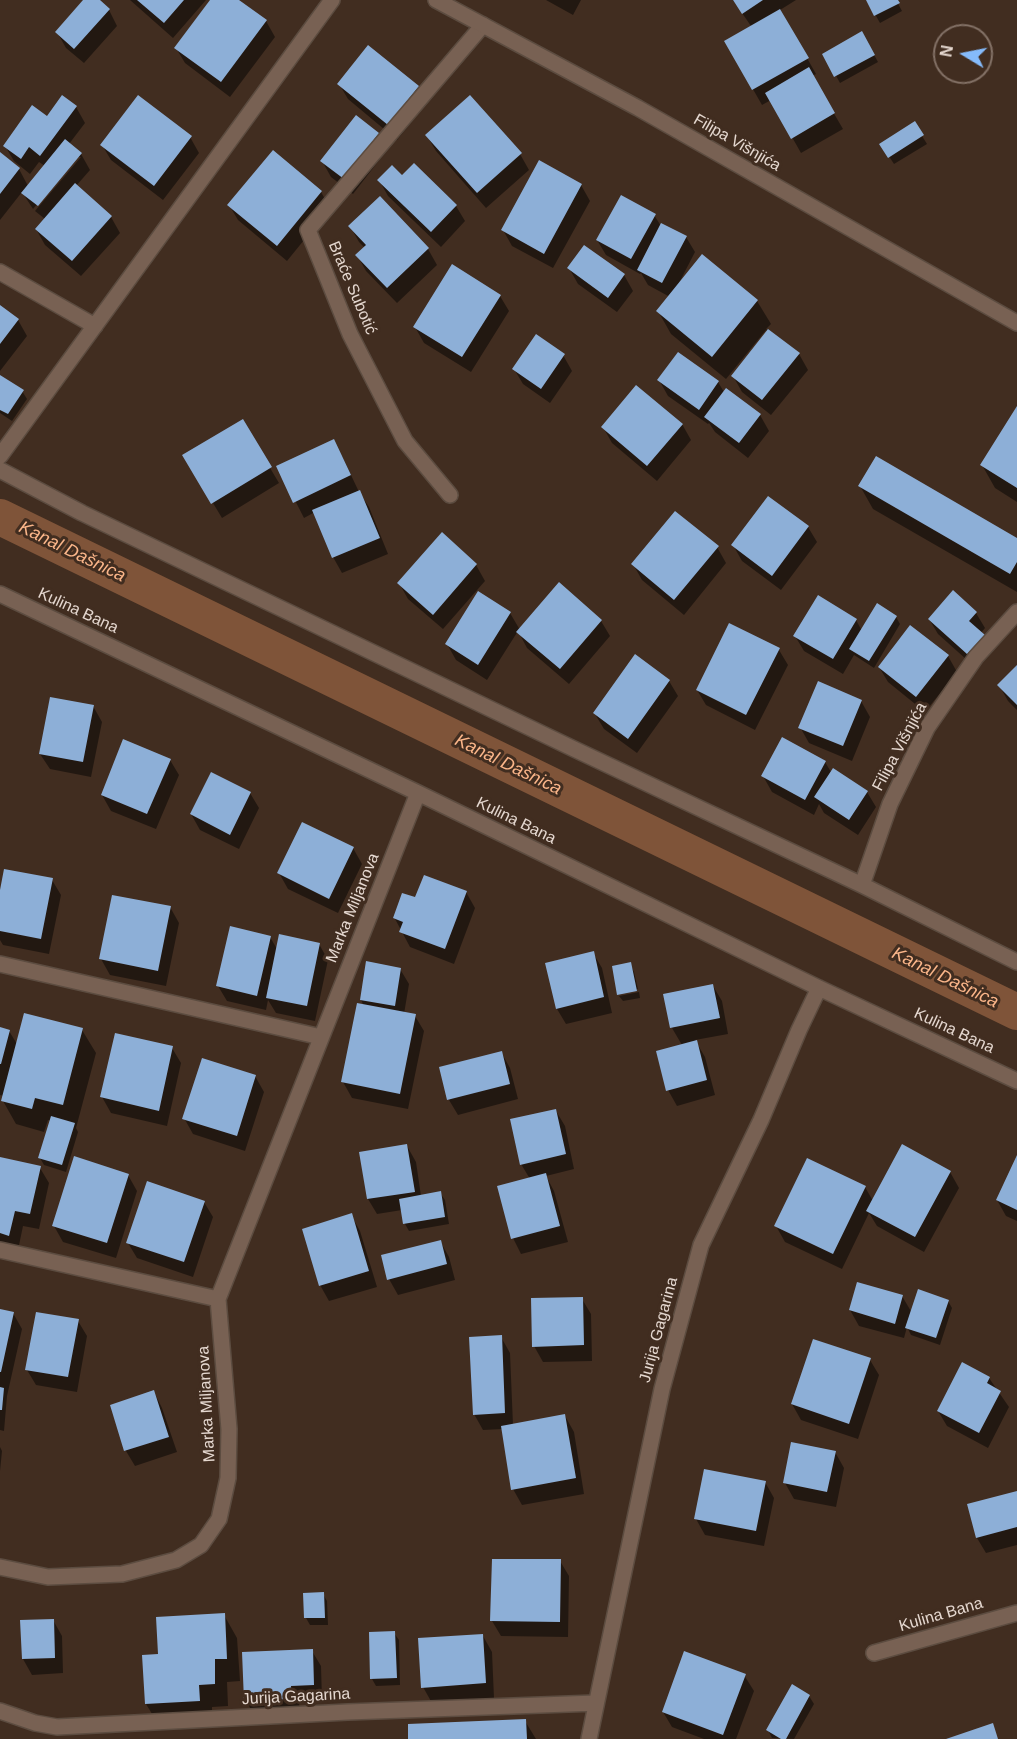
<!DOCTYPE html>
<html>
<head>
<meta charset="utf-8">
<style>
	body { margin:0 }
	#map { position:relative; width:1017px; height:1739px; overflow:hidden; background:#412d20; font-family:Arial,sans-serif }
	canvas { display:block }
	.north { position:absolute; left:933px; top:24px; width:60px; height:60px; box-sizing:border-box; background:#412d20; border:2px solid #837166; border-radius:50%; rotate:280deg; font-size:16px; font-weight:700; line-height:24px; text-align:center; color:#e5d8d0 }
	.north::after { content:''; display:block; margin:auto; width:21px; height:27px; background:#85bbfb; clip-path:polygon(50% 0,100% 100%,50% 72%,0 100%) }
</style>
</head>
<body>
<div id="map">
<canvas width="1017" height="1739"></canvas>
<div class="north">N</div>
</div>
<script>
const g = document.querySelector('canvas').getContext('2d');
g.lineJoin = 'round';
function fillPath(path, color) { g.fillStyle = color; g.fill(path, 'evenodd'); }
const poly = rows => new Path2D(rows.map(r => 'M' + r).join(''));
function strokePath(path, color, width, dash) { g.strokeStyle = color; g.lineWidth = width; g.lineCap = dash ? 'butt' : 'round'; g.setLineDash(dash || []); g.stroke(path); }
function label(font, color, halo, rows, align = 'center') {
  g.font = font + ' Arial,sans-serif'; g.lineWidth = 6; g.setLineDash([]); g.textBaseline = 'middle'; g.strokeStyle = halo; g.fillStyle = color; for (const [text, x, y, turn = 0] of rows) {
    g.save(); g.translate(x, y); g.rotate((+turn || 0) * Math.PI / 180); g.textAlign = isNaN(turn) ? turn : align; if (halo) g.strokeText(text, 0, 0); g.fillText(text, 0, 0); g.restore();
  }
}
const shadow = poly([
	[85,0,97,0,109,10,117,26,84,63,66,48,57,32],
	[130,0,206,0,173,38],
	[212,0,237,0,266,21,275,37,230,97,185,63,176,48],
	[546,0,581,0,573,15],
	[733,0,796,0,780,10,816,74,812,76,843,129,801,153,771,100,762,105,726,42,751,26],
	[867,0,896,0,902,11,880,23],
	[862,33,878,62,840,83,824,54],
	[369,47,418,87,427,103,397,140,348,99,339,84],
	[76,107,85,123,69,144,81,154,90,170,76,186,111,217,120,233,81,276,45,245,36,229,45,219,35,211,81,157,77,157,33,209,22,192,0,220,0,154,19,169,28,186,45,166,39,162,30,174,14,161,5,146,47,118],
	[356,117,378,134,387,150,353,194,331,177,322,161],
	[914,123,927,144,894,164,881,144],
	[427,136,520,154,529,170,486,208,436,151],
	[190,137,199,153,163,200,111,160,102,145],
	[273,152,321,192,330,208,287,261,238,220,229,205],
	[402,177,456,206,465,221,441,247,388,196,379,180],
	[581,185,590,201,553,268,512,246,503,230],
	[380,198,428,249,437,265,397,303,366,271,357,255,365,248,359,242,350,226],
	[654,215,661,226,686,237,695,252,679,283,702,256,757,301,771,324,766,329,799,354,808,370,771,415,742,392,733,376,768,332,766,330,726,379,671,334,658,311,670,297,648,285,641,273,640,274,606,255,597,240],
	[569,268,624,275,633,291,617,312,578,284],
	[500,296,509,311,471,372,424,343,415,327],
	[0,307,18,320,27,336,0,371],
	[678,354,718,382,724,392,760,415,769,431,748,458,715,432,709,423,708,424,668,396,659,380],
	[563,355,572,371,550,403,523,384,514,369],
	[0,377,22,391,27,399,12,421,0,413],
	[1017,408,1017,502,995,488,982,465],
	[242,421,279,483,222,518,184,455],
	[682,424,691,440,657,481,612,443,603,427],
	[342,456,359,492,369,507,388,554,342,573,333,557,315,512,304,518,278,467],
	[860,486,1017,540,1017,592,873,509],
	[808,527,817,542,781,590,742,561,733,545],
	[442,535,476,565,485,581,443,629,408,599,399,583],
	[717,547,726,563,684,615,642,580,633,564],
	[559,584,601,621,610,636,569,684,527,648,518,631,487,680,456,660,447,644,510,613,520,630],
	[976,613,985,628,981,633,992,652,977,669,938,634,929,619],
	[896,617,900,624,874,668,854,655,843,674,804,651,795,636,856,620,862,631],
	[779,650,788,665,755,730,706,705,697,690],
	[948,656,957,672,925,712,888,682,879,667],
	[1017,667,1017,710,1008,701,999,685],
	[669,681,678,696,637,753,604,729,595,714],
	[861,701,870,717,852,761,809,743,800,727],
	[93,706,102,722,91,777,50,769,40,754],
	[170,760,179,775,156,829,111,811,102,795],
	[825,762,831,772,867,792,876,807,858,835,824,813,819,804,814,815,772,792,763,776],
	[250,793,259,808,239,849,200,830,191,814],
	[353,848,362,864,338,913,288,889,279,873],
	[52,880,61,895,49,954,3,945,0,940,0,898],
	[466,892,475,908,454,964,410,947,394,917,416,899],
	[170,907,179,923,166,986,110,975,101,959],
	[270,937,277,949,319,944,328,960,315,1021,276,1013,268,1000,266,1010,227,1001,218,986],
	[593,953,602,968,612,1013,566,1024,557,1009],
	[630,964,634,972,638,989,619,993],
	[400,969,409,984,404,1014,415,1016,424,1031,408,1109,352,1098,343,1082,364,1006,361,1000],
	[713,986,722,1001,728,1034,695,1040,705,1057,715,1095,677,1106,668,1090,682,1045,672,1028],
	[639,992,640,998,623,1001,619,996],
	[0,1028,9,1031,17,1044,82,1030,96,1053,76,1128,78,1132,66,1172,44,1165,40,1158,51,1121,48,1120,44,1132,16,1124,3,1101,4,1096,0,1095],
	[172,1048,181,1063,167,1126,111,1113,102,1097],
	[501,1052,510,1068,518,1099,458,1115,449,1100],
	[255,1076,264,1092,245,1151,193,1134,184,1118],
	[556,1111,565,1126,574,1169,546,1176,554,1191,568,1242,521,1254,513,1238,530,1179,521,1164],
	[407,1146,416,1162,421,1196,440,1193,445,1200,449,1224,409,1231,405,1224,402,1210,377,1214,368,1199],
	[0,1159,40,1168,49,1183,39,1229,23,1226,18,1250,0,1246],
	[1017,1160,1017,1221,1006,1216,997,1200],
	[950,1172,959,1188,924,1252,877,1226,869,1213,842,1269,785,1242,776,1226,865,1187,873,1201],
	[128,1175,137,1191,116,1258,63,1242,54,1226],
	[204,1202,213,1217,193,1277,137,1258,128,1243],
	[351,1215,360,1231,377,1287,329,1301,320,1285],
	[440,1241,449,1257,455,1280,398,1295,389,1279],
	[902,1296,912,1313,948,1301,952,1308,940,1345,911,1335,907,1327,904,1338,859,1326,850,1310],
	[582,1299,591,1314,592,1361,543,1362,534,1346],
	[0,1311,13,1313,22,1329,7,1396,4,1431,0,1430],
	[78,1321,87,1336,77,1392,36,1385,27,1370],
	[501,1337,510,1353,513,1425,565,1416,574,1432,584,1494,522,1505,513,1489,503,1429,483,1430,474,1414],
	[870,1360,879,1375,858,1439,801,1420,792,1404],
	[989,1378,1009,1407,988,1448,947,1426,938,1411],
	[154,1392,162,1408,177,1452,135,1466,126,1451,111,1406],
	[0,1447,2,1451,0,1471],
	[835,1452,844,1468,836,1507,794,1499,785,1483],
	[765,1482,774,1498,764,1546,705,1535,696,1519],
	[1017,1492,1017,1545,986,1553,977,1538],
	[560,1561,569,1576,568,1637,501,1636,492,1621],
	[305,1594,323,1594,327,1601,328,1625,310,1625,306,1618],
	[224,1615,237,1638,240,1681,227,1682,228,1706,212,1707,212,1724,160,1727,146,1704,159,1655],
	[53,1620,62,1636,63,1673,32,1675,23,1659],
	[394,1633,399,1640,400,1685,376,1686,372,1679],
	[483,1636,492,1652,494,1698,432,1703,423,1687],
	[312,1651,321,1666,322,1700,299,1701,300,1714,255,1716,246,1701],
	[744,1675,754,1691,736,1739,704,1739,672,1727,663,1712],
	[809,1696,814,1704,794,1739,772,1738,768,1730],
	[525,1721,536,1739,410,1739]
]);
const canal = poly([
	[0,517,1017,1012]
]);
const building = poly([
	[83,0,100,0,110,9,74,49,55,32],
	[137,0,184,0,164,23],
	[210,0,239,0,267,20,221,82,174,48],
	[733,0,763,0,742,14],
	[866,0,898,0,900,3,874,16],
	[780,9,809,58,752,90,724,41],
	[862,31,875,55,834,77,822,54],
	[368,45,419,86,388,125,337,84],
	[809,67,835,113,791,139,765,93],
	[62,95,77,106,40,156,29,147,21,159,3,146,32,105,47,116],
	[138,95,192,136,154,186,100,145],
	[470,95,522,153,477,193,425,135],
	[356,115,379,133,344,179,320,161],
	[915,121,924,135,888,158,879,144],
	[65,139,82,153,38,206,21,193],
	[273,150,322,191,277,246,227,205],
	[0,152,20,168,0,194],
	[539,160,582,184,544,254,501,230],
	[414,163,457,205,431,232,377,180,392,165,402,175],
	[75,183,112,216,72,261,35,229],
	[621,195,656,214,631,259,596,240],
	[380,196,429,248,387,288,355,255,366,245,348,226],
	[661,223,687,236,662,283,637,270],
	[584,245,625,274,608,298,567,268],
	[702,254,758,300,712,357,656,311],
	[452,264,501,295,462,357,413,327],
	[0,305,19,319,0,344],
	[768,329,800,353,762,400,731,376],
	[536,334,565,354,541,389,512,369],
	[678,352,719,381,699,410,657,380],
	[0,375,24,390,8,414,0,410],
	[636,385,683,424,647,466,601,427],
	[726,388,761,414,739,443,704,417],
	[1017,406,1017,488,980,465],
	[243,419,272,467,211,504,182,455],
	[334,439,351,475,293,503,276,466],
	[876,456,1017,538,1017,562,1010,574,858,486],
	[360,490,380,538,332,558,312,510],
	[768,496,809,526,772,576,731,545],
	[675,511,719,546,674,600,631,564],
	[442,532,477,564,433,615,397,583],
	[559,582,602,620,560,669,516,632],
	[953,590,977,612,969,621,985,635,967,654,928,619],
	[478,591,511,612,478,665,445,644],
	[818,595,857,619,833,659,793,636],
	[877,603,897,616,869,661,849,649],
	[729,623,780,648,746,715,696,690],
	[910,625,949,655,916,697,878,667],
	[635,654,670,680,628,739,593,713],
	[1017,665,1017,705,997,685],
	[818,681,862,700,843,746,798,728],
	[50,697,94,705,83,762,39,754],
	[782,737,826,761,805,800,761,776],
	[123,739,171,759,147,814,101,795],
	[833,768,868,791,849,820,814,797],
	[211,772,251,792,230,835,190,814],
	[302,822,354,847,329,899,277,873],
	[4,869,53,878,41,939,0,931,0,890],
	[424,875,467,891,445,949,399,932,403,922,393,918,402,893,415,897],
	[112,895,171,906,158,971,99,959],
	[230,926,271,936,257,996,216,986],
	[279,934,320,943,307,1006,266,998],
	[594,951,604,997,556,1009,545,963],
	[366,961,401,968,395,1006,360,1000],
	[631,962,637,991,617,995,612,966],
	[713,984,720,1018,670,1028,663,994],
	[357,1003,416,1014,400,1094,341,1082],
	[24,1013,83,1028,63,1105,35,1098,32,1109,1,1101],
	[0,1027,10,1030,1,1064,0,1064],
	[115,1033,173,1046,159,1111,100,1097],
	[697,1040,707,1080,666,1091,656,1051],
	[502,1051,510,1084,447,1100,439,1067],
	[202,1058,256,1075,237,1136,182,1119],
	[556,1109,566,1154,520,1165,510,1119],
	[51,1116,75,1123,62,1165,38,1158],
	[407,1144,415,1192,367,1199,359,1152],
	[902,1144,951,1171,915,1237,866,1211],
	[1017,1155,1017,1210,996,1200],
	[74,1156,129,1174,107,1243,52,1226],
	[0,1157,41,1166,30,1214,15,1211,9,1236,0,1233],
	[807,1158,866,1186,833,1254,774,1226],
	[546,1173,560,1226,511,1239,497,1186],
	[147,1181,205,1201,184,1262,126,1243],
	[441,1191,445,1217,403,1224,399,1199],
	[352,1213,369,1271,319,1286,302,1229],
	[441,1240,447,1264,387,1280,381,1255],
	[857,1282,903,1295,895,1324,849,1310],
	[918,1289,949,1300,936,1338,905,1328],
	[583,1297,584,1345,532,1347,531,1298],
	[0,1309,14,1312,1,1372,0,1372],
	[36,1312,79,1319,68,1377,25,1370],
	[502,1335,505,1413,473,1415,469,1337],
	[813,1339,871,1358,849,1424,791,1404],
	[962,1362,990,1377,987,1383,1001,1391,979,1433,937,1411],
	[0,1387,4,1388,2,1410,0,1410],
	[154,1390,169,1437,124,1451,110,1405],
	[565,1414,576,1478,511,1490,501,1426],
	[791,1442,836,1451,827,1492,783,1483],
	[704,1469,766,1481,756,1531,694,1519],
	[1017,1491,1017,1527,976,1538,967,1504],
	[492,1559,561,1559,560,1622,490,1621],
	[324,1592,325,1618,304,1618,303,1593],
	[225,1613,227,1659,215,1659,215,1684,199,1685,200,1701,145,1704,142,1655,158,1654,156,1617],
	[54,1619,55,1658,22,1659,20,1620],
	[395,1631,397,1678,370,1679,369,1632],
	[483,1634,486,1683,421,1688,418,1638],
	[313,1649,314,1685,291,1686,292,1699,244,1701,242,1652],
	[684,1651,746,1674,723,1735,662,1712],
	[792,1684,810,1695,786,1739,781,1739,766,1730],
	[526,1719,527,1739,408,1739,408,1724],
	[993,1723,998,1739,946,1739]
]);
const minor = poly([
	[0,272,95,326],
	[0,456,332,0],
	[0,470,82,513,574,749,862,885,1017,962],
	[450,495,405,441,350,334,308,230,483,25],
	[0,594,418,793,819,988,1017,1081],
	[862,885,890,804,927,728,976,657,1017,612],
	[0,964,321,1037],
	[0,1250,218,1299],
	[0,1567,48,1577,122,1574,176,1560,201,1545,219,1519,228,1478,229,1429,218,1299,418,793],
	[874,1653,1017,1613],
	[0,1711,35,1723,57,1727,348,1712,596,1703],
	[589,1739,662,1389,701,1245,761,1120,799,1030,819,988]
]);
const secondary = poly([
	[436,0,638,108,1017,323]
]);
const streetNames = [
	["Filipa Višnjića",737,143,30],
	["Braće Subotić",352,288,67],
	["Kulina Bana",78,611,25],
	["Filipa Višnjića",900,747,-62],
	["Kulina Bana",516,821,26],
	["Marka Miljanova",353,908,-68],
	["Kulina Bana",954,1031,25],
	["Jurija Gagarina",659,1330,-75],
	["Marka Miljanova",207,1404,-93],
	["Kulina Bana",941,1615,-16],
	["Jurija Gagarina",296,1697,-3]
];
const waterNames = [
	["Kanal Dašnica",72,552,26],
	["Kanal Dašnica",508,765,26],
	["Kanal Dašnica",945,978,26]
];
fillPath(shadow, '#0007');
strokePath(canal, '#7f5439', 36);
fillPath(building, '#8dafd7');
strokePath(minor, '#5c4c40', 18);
strokePath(secondary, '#5c4c40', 18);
strokePath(minor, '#786153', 15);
strokePath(secondary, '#786153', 15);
label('16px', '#e5d8d0', '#412d20', streetNames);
label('italic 18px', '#fab589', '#412d20', waterNames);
</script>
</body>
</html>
